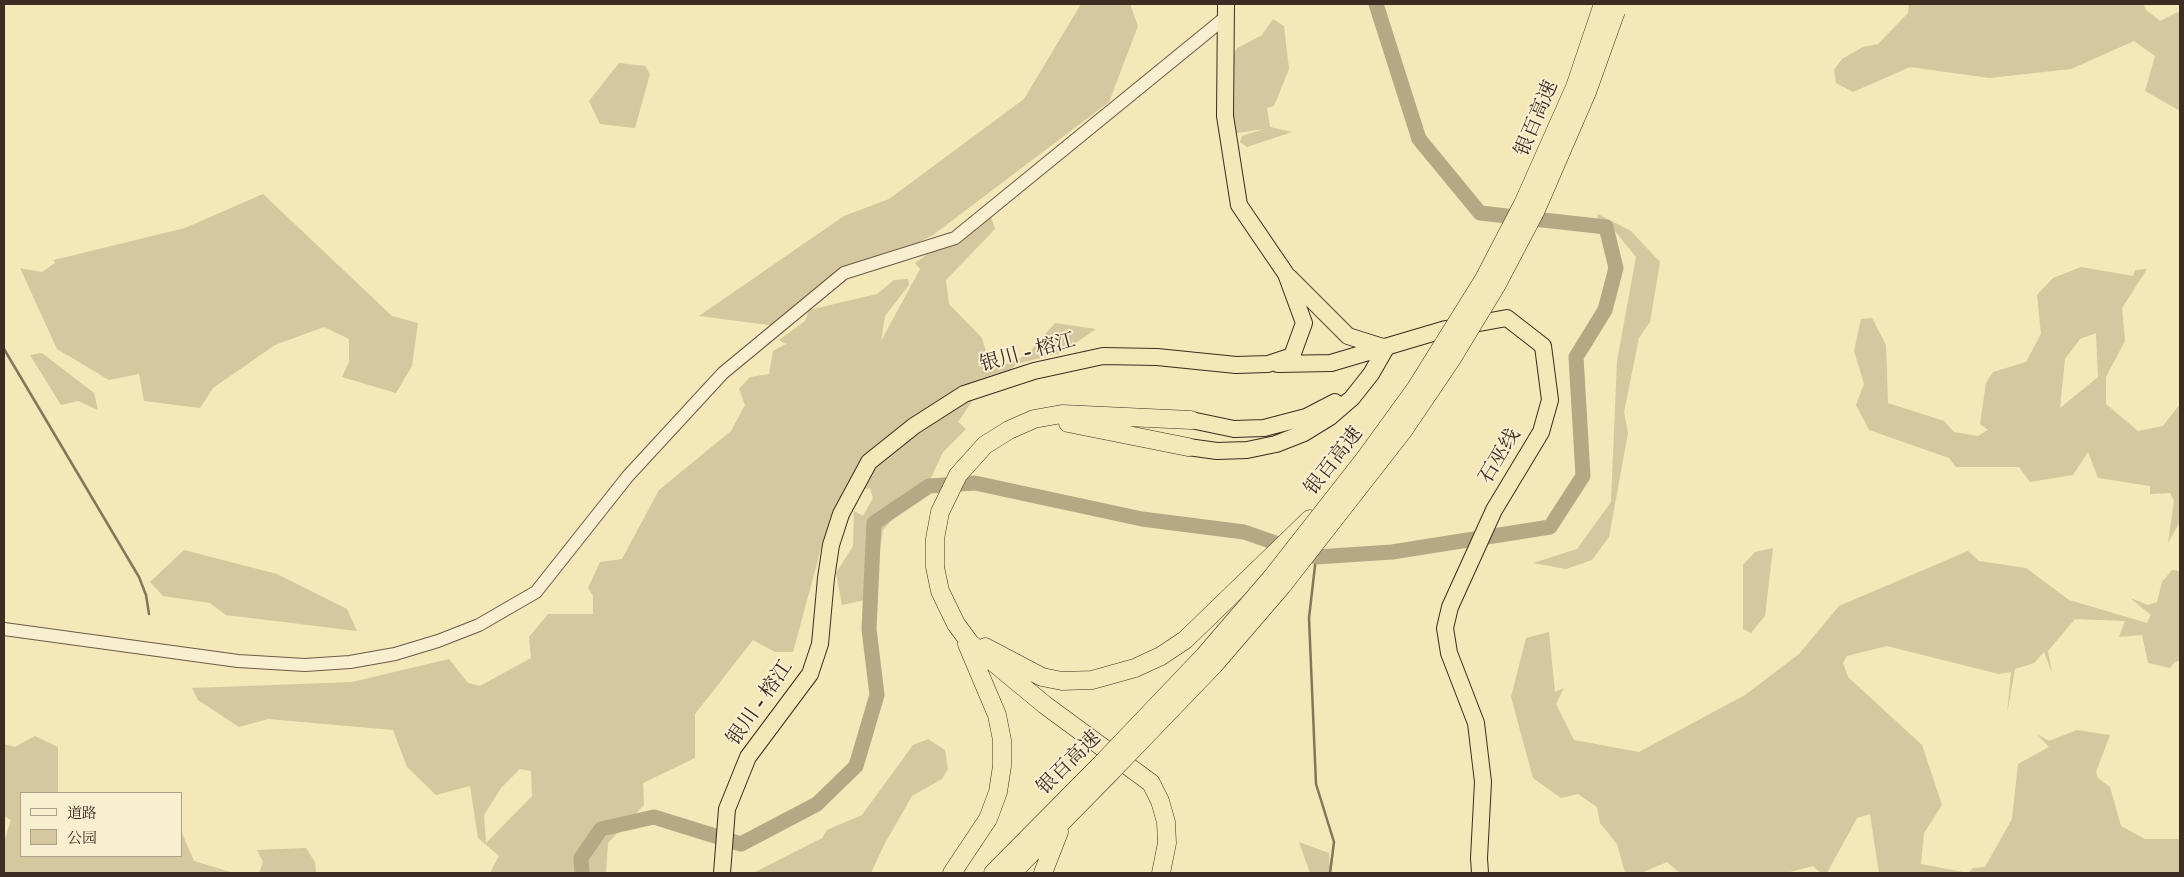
<!DOCTYPE html>
<html>
<head>
<meta charset="utf-8">
<style>
	body { margin:0 }
	#map { position:relative; width:2184px; height:877px; overflow:hidden; background:#f4e7b8; font-family:"IM FELL English","Noto Serif SC",serif }
	canvas { display:block }
	.frame { position:absolute; inset:0; border:5px solid #3e2b22; pointer-events:none }
	.legend { position:absolute; left:20px; top:792px; width:162px; height:65px; box-sizing:border-box; background:#f8efd1; border:1px solid #aea18b; margin:0; padding:6px 9px; list-style:none; font-size:15px; color:#3e2b22 }
	.legend li { display:flex; align-items:center; gap:10px; height:25px }
	.legend b { width:25px; border:1px solid #aea18b }
</style>
</head>
<body>
<div id="map">
<canvas width="2184" height="877"></canvas>
<div class="frame"></div>
<ul class="legend">
<li><b style="height:6px;background:#f8efd1"></b>道路</li>
<li><b style="height:14px;background:#d5c79e"></b>公园</li>
</ul>
</div>
<script>
const g = document.querySelector('canvas').getContext('2d');
g.lineJoin = 'round';
function fillPath(path, color) { g.fillStyle = color; g.fill(path, 'evenodd'); }
const poly = rows => new Path2D(rows.map(r => 'M' + r).join(''));
function strokePath(path, color, width, dash) { g.strokeStyle = color; g.lineWidth = width; g.lineCap = dash ? 'butt' : 'round'; g.setLineDash(dash || []); g.stroke(path); }
function label(font, color, halo, rows, align = 'center') {
  g.font = font + ' "IM FELL English","Noto Serif SC",serif'; g.lineWidth = 4; g.setLineDash([]); g.textBaseline = 'middle'; g.strokeStyle = halo; g.fillStyle = color; for (const [text, x, y, turn = 0] of rows) {
    g.save(); g.translate(x, y); g.rotate((+turn || 0) * Math.PI / 180); g.textAlign = isNaN(turn) ? turn : align; if (halo) g.strokeText(text, 0, 0); g.fillText(text, 0, 0); g.restore();
  }
}
const green = poly([
	[1081,4,1130,4,1138,26,1109,102,933,235,800,302,776,326,699,316,844,216,889,199,1024,99],
	[1909,4,2143,4,2146,10,2160,21,2180,11,2180,111,2145,91,2155,56,2134,41,2071,69,1989,78,1910,67,1853,92,1836,83,1834,70,1842,59,1863,47,1878,44,1908,13],
	[1273,19,1284,26,1289,69,1274,106,1267,108,1270,127,1292,132,1247,147,1240,142,1242,136,1264,129,1237,133,1231,127,1232,61,1236,49,1262,35],
	[619,63,645,66,650,74,635,128,600,124,589,101],
	[263,194,392,316,418,323,412,366,396,393,342,377,349,362,349,339,324,327,275,345,213,388,200,408,144,401,139,374,109,380,57,349,20,268,42,272,55,263,54,260,185,228],
	[989,211,995,229,946,280,949,304,982,338,986,352,1000,367,1027,355,1055,323,1096,329,1061,353,1016,364,1005,376,985,382,958,422,966,429,943,452,920,501,903,507,883,530,874,584,866,593,869,599,842,605,836,573,853,546,854,511,863,516,873,498,870,488,857,491,822,545,793,652,775,652,753,640,695,714,695,758,643,783,644,805,608,843,606,873,490,873,499,856,478,838,470,786,436,795,407,767,393,730,268,719,239,727,198,700,192,688,352,682,449,659,468,683,480,686,531,658,529,637,548,614,593,614,593,596,588,588,600,562,622,559,659,490,731,431,745,405,739,389,750,377,769,374,773,351,786,344,779,340,805,321,809,310,877,294,894,280,908,279,909,285,885,316,881,341,920,269,915,263],
	[520,769,531,771,532,796,486,843,484,815,501,788],
	[1598,214,1631,231,1660,262,1650,322,1639,338,1624,412,1628,433,1609,537,1592,560,1566,569,1533,563,1577,549,1611,502,1617,361,1636,257,1614,230,1597,223],
	[2081,267,2133,276,2135,270,2147,269,2122,308,2125,341,2106,377,2106,404,2138,431,2163,426,2180,404,2180,522,2168,543,2174,501,2170,493,2150,494,2150,486,2098,478,2088,452,2073,475,2030,482,2019,467,1956,467,1949,458,1869,430,1856,405,1864,384,1854,351,1861,319,1872,318,1886,345,1888,403,1944,421,1954,432,1978,436,1988,430,1980,424,1986,383,1993,372,2026,362,2041,334,2037,295,2053,278],
	[2096,333,2098,377,2060,408,2065,359,2080,339],
	[42,353,94,393,98,410,78,401,61,405,30,355],
	[1773,548,1765,616,1751,633,1743,629,1743,565,1755,552],
	[184,550,277,574,347,609,357,631,226,615,210,603,163,596,150,582],
	[1968,551,1979,561,2026,568,2069,600,2147,623,2151,615,2130,598,2148,605,2157,602,2162,582,2172,570,2180,571,2180,661,2175,662,2170,668,2148,663,2142,635,2119,637,2125,621,2075,619,2048,651,2052,673,2044,652,2034,663,2015,669,2007,714,2011,672,1999,674,1887,646,1847,656,1843,663,1848,677,1922,745,1942,805,1924,833,1921,864,1968,873,1973,868,1985,867,2012,819,2018,764,2049,747,2037,734,2049,741,2077,730,2110,735,2096,772,2098,778,2110,787,2121,826,2145,839,2180,839,2180,873,1879,873,1870,814,1857,818,1827,873,1821,873,1813,866,1786,873,1680,873,1667,862,1641,873,1625,873,1617,844,1600,823,1597,807,1578,794,1561,798,1533,778,1511,697,1526,638,1549,632,1555,692,1564,688,1556,704,1574,740,1639,752,1745,695,1799,654,1839,606],
	[35,736,58,747,58,793,21,793,21,856,181,856,181,831,194,861,234,873,4,873,4,842,11,820,4,816,4,744,15,747],
	[928,739,945,750,948,769,942,779,912,796,884,845,871,873,753,873,822,838,827,830,862,815,913,745],
	[1299,842,1329,853,1330,873,1310,873],
	[306,848,315,862,316,873,259,873,263,862,257,850]
]);
const stream = poly([
	[4,349,139,577,146,595,149,614],
	[1316,557,1309,618,1316,784,1334,842,1330,873]
]);
const river = poly([
	[582,873,581,858,601,829,654,817,741,844,817,804,856,766,877,695,869,629,874,523,929,486,975,483,1142,519,1244,532,1316,557,1392,552,1550,527,1583,476,1576,357,1605,310,1616,268,1606,227,1480,213,1419,139,1376,4]
]);
const tertiary = poly([
	[4,629,238,661,305,665,350,662,395,654,438,641,479,625,536,592,628,476,723,373,844,273,955,238,1226,17]
]);
const trunk = poly([
	[1289,277,1348,336,1386,348],
	[1278,364,1331,363,1446,329,1507,318,1543,346,1550,400,1541,432,1494,510,1450,607,1445,628,1449,653,1476,723,1483,782,1479,858,1480,873],
	[1191,420,1234,429,1264,428,1306,417,1335,402],
	[1188,447,1217,451,1247,450,1276,444,1304,433,1330,417,1352,398,1371,374,1386,348],
	[722,873,727,809,748,757,810,674,820,644,826,578,831,545,841,514,869,462,914,426,964,394,1034,371,1103,356,1157,357,1236,365,1268,364,1292,356,1304,323,1286,274,1239,205,1225,116,1226,4]
]);
const motorway = poly([
	[1068,423,1188,447],
	[985,647,1042,677,1062,681,1092,680,1135,668,1161,656,1185,640,1310,519],
	[952,873,988,819,998,792,1002,766,1002,740,997,715,967,644],
	[993,873,1102,763],
	[1012,873,1111,772],
	[1043,873,1059,832],
	[1161,873,1167,843,1166,822,1160,801,1151,783,1045,705,970,643,956,624,940,591,935,567,935,539,940,512,958,475,985,445,1009,430,1034,419,1062,414,1191,420]
]);
const motorwayBridge = poly([
	[1102,763,1204,656,1272,577,1366,457,1416,388,1484,279,1523,204,1575,87,1603,4],
	[1111,772,1214,665,1282,586,1403,431,1451,360,1496,286,1536,210,1587,92,1616,11]
]);
const streetNames = [
	["银百高速",1538,119,-67],
	["银川 - 榕江",1028,354,-15],
	["石巫线",1501,457,-59],
	["银百高速",1335,462,-52],
	["银川 - 榕江",761,704,-55],
	["银百高速",1070,764,-45]
];
fillPath(green, '#d5c79e');
strokePath(stream, '#86755d', 2.5);
strokePath(river, '#b6a785', 15);
strokePath(tertiary, '#6c5a48', 14);
strokePath(trunk, '#3e2b22', 18);
strokePath(motorway, '#3e2b22', 19);
strokePath(tertiary, '#f8efd1', 12);
strokePath(trunk, '#f4e7b8', 16);
strokePath(motorway, '#f4e7b8', 18);
strokePath(motorwayBridge, '#3e2b22', 19, []);
strokePath(motorwayBridge, '#f4e7b8', 18);
label('20px', '#3e2b22', '#f8efd1', streetNames);
</script>
</body>
</html>
